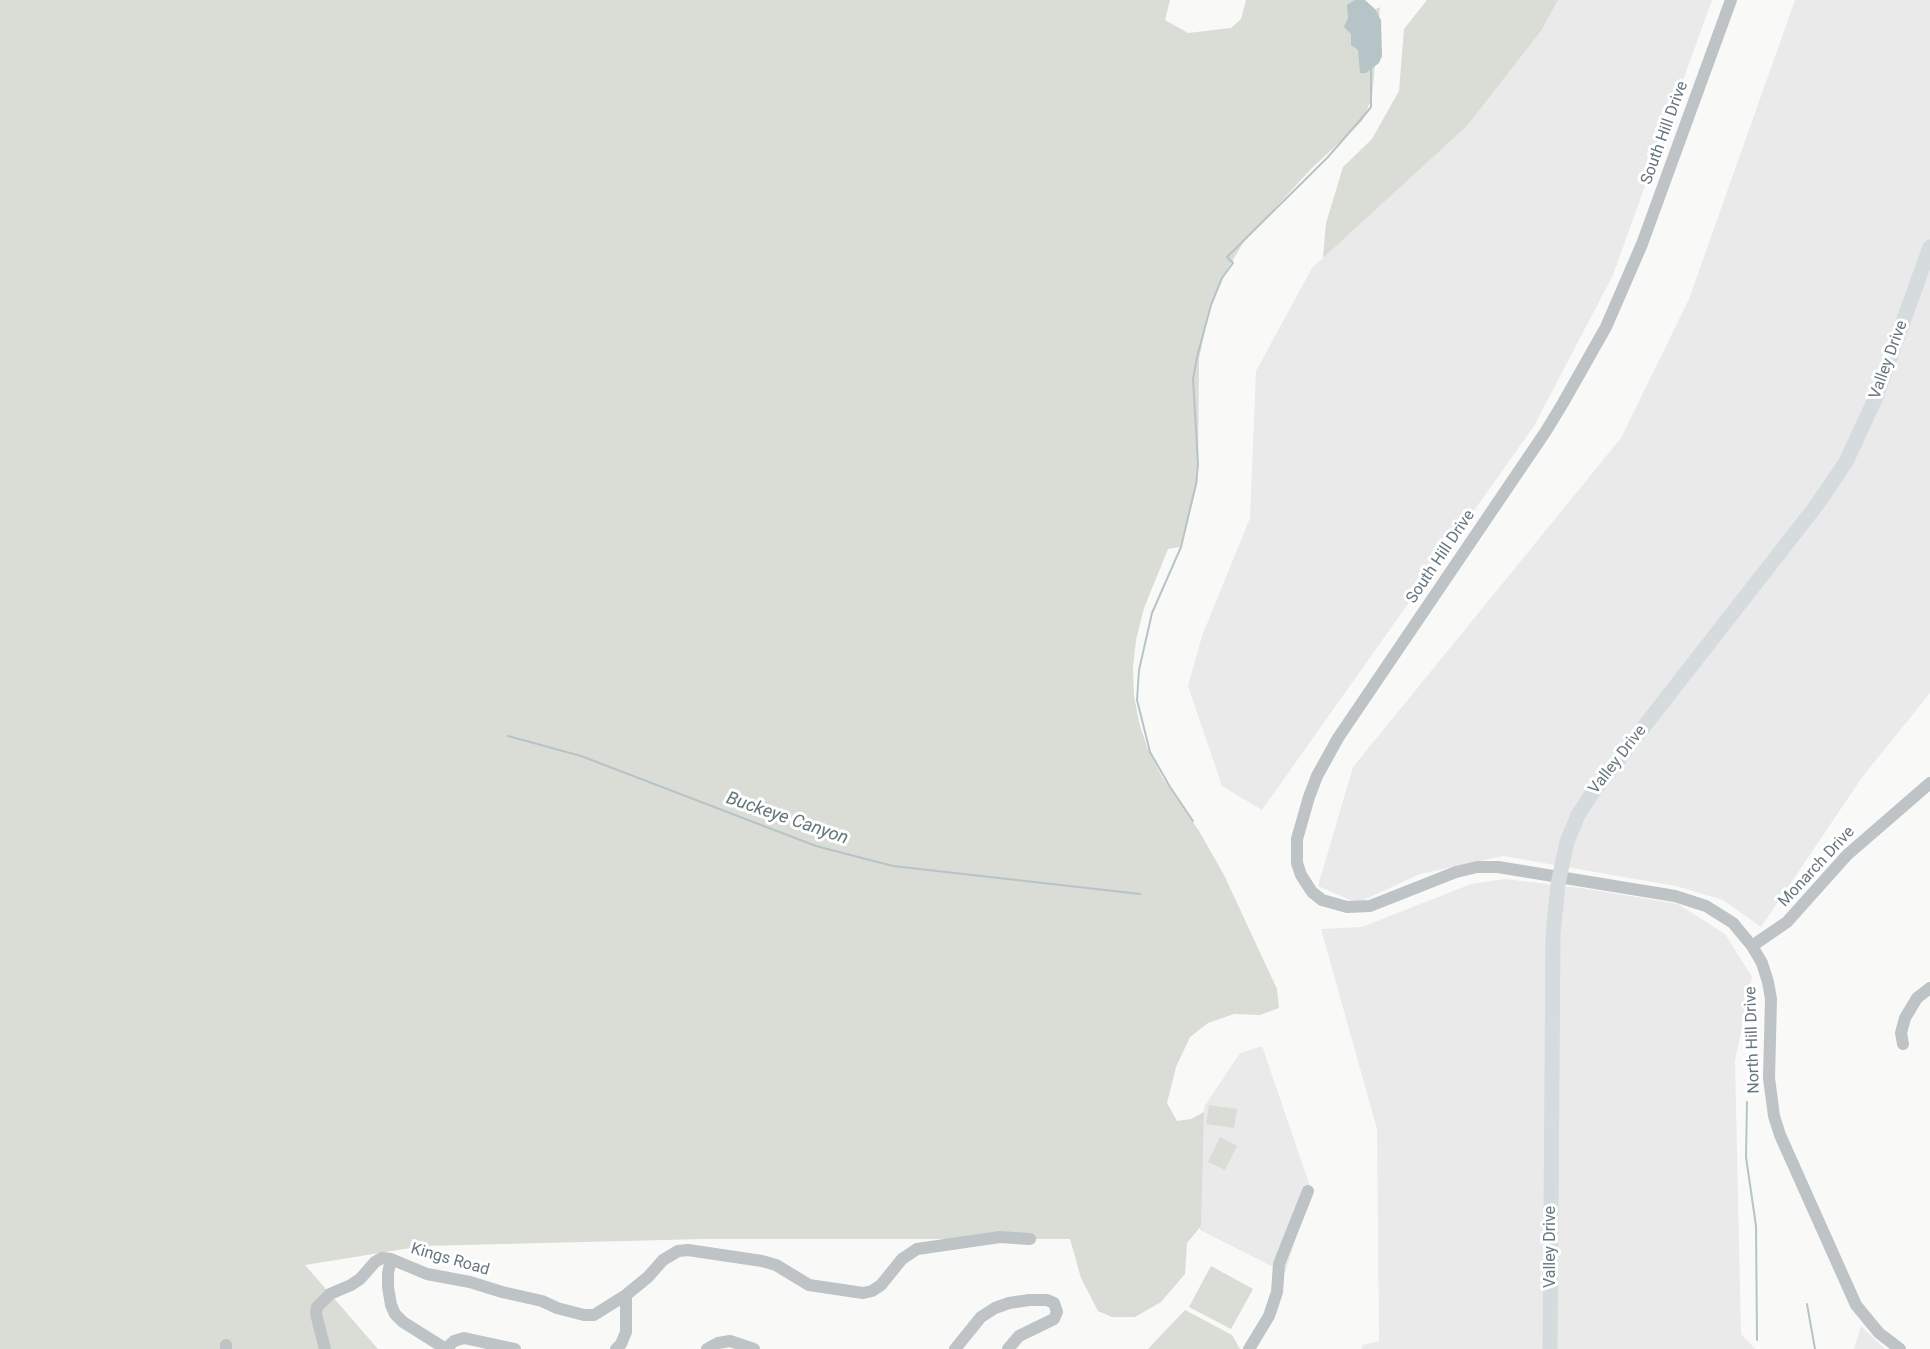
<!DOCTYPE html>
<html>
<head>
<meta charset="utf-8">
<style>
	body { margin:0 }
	canvas { display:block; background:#f9f9f7 }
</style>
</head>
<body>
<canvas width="1930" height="1349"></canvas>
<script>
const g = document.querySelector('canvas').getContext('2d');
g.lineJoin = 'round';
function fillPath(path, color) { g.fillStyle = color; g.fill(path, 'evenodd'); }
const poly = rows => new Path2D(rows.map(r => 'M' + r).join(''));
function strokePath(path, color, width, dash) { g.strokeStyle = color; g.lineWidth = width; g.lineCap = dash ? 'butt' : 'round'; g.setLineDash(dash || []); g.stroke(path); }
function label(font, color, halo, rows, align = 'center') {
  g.font = font + ' Roboto,sans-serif'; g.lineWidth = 6; g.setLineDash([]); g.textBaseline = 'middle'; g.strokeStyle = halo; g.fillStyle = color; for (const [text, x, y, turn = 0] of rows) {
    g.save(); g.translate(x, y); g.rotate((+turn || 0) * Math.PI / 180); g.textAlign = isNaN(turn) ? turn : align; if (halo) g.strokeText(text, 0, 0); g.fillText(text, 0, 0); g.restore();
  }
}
const built = poly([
	[1558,0,1712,0,1613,275,1534,426,1262,810,1222,786,1188,686,1202,636,1250,518,1256,371,1312,268,1467,126,1541,31],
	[1795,0,1930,0,1930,693,1863,776,1761,927,1723,900,1676,886,1503,856,1420,874,1357,903,1318,886,1353,767,1621,438,1689,299],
	[1505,879,1588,889,1678,904,1725,934,1752,977,1735,1061,1741,1334,1755,1349,1362,1349,1362,1345,1379,1341,1377,1129,1321,929,1362,927,1471,884],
	[1262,1046,1311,1189,1285,1273,1200,1230,1204,1107,1240,1053],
	[1861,1326,1885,1349,1854,1349]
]);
const green = poly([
	[0,0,1170,0,1165,20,1188,33,1231,28,1241,19,1246,0,1357,0,1366,14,1380,7,1372,98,1362,121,1311,169,1243,243,1221,280,1209,311,1199,359,1198,481,1180,547,1168,549,1144,608,1136,640,1133,667,1134,696,1139,722,1147,747,1162,777,1199,831,1224,875,1277,989,1279,1008,1260,1015,1234,1014,1208,1023,1190,1037,1176,1067,1167,1103,1177,1121,1191,1119,1204,1112,1201,1226,1187,1243,1185,1274,1161,1302,1135,1317,1112,1317,1098,1311,1081,1278,1070,1239,704,1239,423,1246,305,1265,378,1349,0,1349],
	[1427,0,1558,0,1541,31,1467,126,1323,258,1326,223,1343,167,1372,139,1399,91,1404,29],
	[1209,1105,1237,1109,1234,1128,1206,1124],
	[1220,1137,1237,1146,1225,1170,1208,1162],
	[1211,1266,1253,1289,1231,1329,1189,1307],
	[1185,1310,1232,1335,1240,1349,1148,1349]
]);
const water = poly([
	[1355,0,1365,0,1375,9,1381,20,1382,56,1379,63,1366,73,1360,73,1358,50,1351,45,1351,34,1344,27,1348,18,1347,5]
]);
const stream = poly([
	[508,736,581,756,816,846,893,866,1140,894],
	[1193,821,1170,787,1150,752,1137,700,1139,670,1152,613,1181,547,1196,484,1198,464,1193,379,1197,357,1211,305,1222,278,1233,263,1227,257,1327,158,1362,118,1371,107,1371,68],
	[1747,1102,1746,1157,1756,1226,1757,1340],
	[1807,1304,1815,1349]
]);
const minor = poly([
	[1731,0,1642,244,1606,327,1563,403,1546,431,1338,738,1317,776,1309,797,1297,839,1297,863,1301,875,1312,892,1322,900,1347,907,1370,906,1456,872,1477,867,1498,867,1675,896,1706,906,1733,923,1752,946,1762,963,1768,982,1771,999,1769,1078,1774,1116,1780,1135,1856,1305,1879,1333,1900,1349],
	[1752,946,1787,922,1847,855,1930,783],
	[1903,1044,1901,1033,1905,1018,1917,998,1930,988],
	[391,1259,388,1273,388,1287,391,1305,395,1314,403,1322,446,1349],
	[226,1345,226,1349],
	[325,1349,316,1314,317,1307,330,1294,351,1285,360,1279,375,1262,382,1258,391,1259,427,1274,470,1282,502,1292,542,1301,557,1308,584,1315,594,1315,626,1295],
	[446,1349,454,1341,464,1338,515,1349],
	[616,1349,621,1344,626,1332,626,1295,648,1277,663,1260,678,1251,688,1250,762,1261,776,1265,809,1285,863,1293,872,1291,881,1285,902,1259,917,1249,1000,1237,1030,1239],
	[707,1349,718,1343,730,1341,754,1349],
	[955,1349,981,1317,995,1308,1009,1303,1029,1300,1047,1300,1054,1303,1057,1312,1054,1319,1019,1336,1008,1349],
	[1249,1349,1269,1316,1277,1292,1279,1264,1308,1191]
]);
const major = poly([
	[1550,1349,1553,935,1558,884,1567,842,1578,815,1593,792,1816,506,1846,462,1876,397,1930,247]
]);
const streetNames = [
	["South Hill Drive",1665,133,-70],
	["Valley Drive",1889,360,-70],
	["South Hill Drive",1441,557,-56],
	["Valley Drive",1618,760,-52],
	["Monarch Drive",1817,867,-47],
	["North Hill Drive",1753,1040,-92],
	["Valley Drive",1551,1247,-90],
	["Kings Road",450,1260,16]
];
const waterNames = [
	["Buckeye Canyon",787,819,19]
];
fillPath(built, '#eaeaea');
fillPath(green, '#d9ddd6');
fillPath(water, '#b7c4c7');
strokePath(stream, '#b7c4c7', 2);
strokePath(minor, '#bec3c6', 12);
strokePath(major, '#d6dbdd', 15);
label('16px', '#66777f', '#fff', streetNames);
label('italic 18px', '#607679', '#fff', waterNames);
</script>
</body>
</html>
